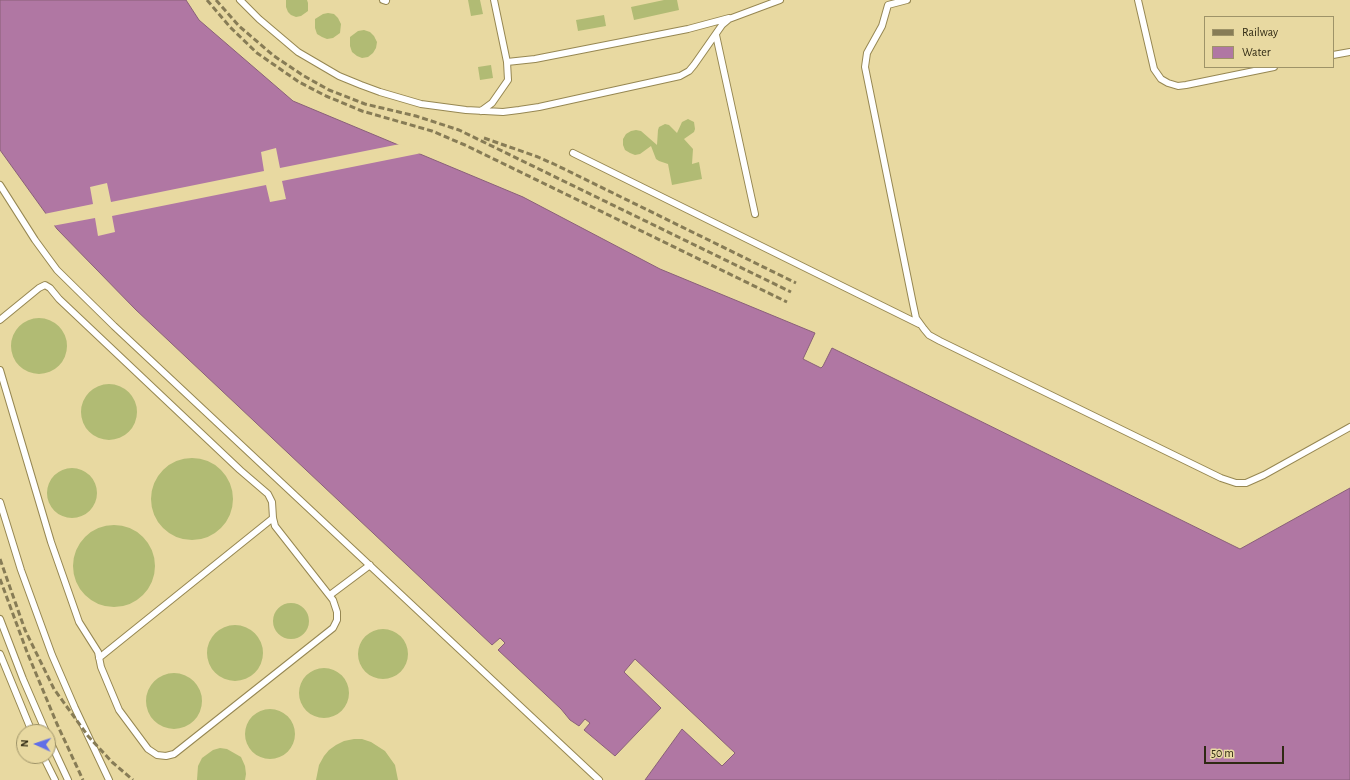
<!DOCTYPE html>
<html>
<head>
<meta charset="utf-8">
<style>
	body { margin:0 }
	#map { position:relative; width:1350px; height:780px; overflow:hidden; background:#e8d9a1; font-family:"Alegreya Sans",sans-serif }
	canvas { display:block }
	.legend { position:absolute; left:1204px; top:16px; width:130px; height:52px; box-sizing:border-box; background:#e8d9a1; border:1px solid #9e9368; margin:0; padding:5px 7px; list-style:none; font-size:12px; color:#2f2913 }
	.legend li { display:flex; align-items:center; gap:8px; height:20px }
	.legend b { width:20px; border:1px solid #9e9368 }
	.north { position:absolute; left:16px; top:724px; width:40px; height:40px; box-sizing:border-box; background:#e8d9a1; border:1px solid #9e9368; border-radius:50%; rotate:273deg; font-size:11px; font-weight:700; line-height:16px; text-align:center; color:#2f2913 }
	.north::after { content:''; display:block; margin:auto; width:14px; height:18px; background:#616fe7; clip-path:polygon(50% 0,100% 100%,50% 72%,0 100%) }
	.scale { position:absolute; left:1204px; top:746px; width:80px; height:18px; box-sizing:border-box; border:2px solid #2f2913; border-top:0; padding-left:5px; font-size:12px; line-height:14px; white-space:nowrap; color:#2f2913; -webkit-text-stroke:3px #e8d9a1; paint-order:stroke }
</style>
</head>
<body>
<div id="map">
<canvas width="1350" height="780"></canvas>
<ul class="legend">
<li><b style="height:5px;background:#877c56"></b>Railway</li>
<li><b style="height:11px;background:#b077a3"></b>Water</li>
</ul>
<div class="north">N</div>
<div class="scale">50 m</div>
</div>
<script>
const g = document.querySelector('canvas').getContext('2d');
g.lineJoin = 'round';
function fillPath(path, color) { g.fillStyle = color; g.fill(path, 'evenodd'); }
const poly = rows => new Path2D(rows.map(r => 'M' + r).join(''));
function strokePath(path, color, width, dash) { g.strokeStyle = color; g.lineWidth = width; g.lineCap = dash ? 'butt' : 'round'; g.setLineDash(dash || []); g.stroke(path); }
const water = poly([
	[0,0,186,0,199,20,293,101,523,197,660,269,815,333,803,359,821,368,823,366,832,348,1240,549,1350,488,1350,780,645,780,682,729,722,766,735,753,635,659,624,672,661,708,615,756,584,730,590,723,585,719,579,726,570,720,561,709,498,650,505,643,500,638,492,645,136,310,57,229,0,150,0,0]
]);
const pier = poly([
	[400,144,422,153,282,181,286,199,270,202,266,185,112,216,115,232,98,236,95,218,52,226,44,214,93,204,90,187,107,183,111,202,264,171,261,152,276,148,280,168]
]);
const building = poly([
	[286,0,307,0,308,3,308,11,301,16,296,17,291,15,288,12,286,7],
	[468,0,480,0,483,14,471,16],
	[664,0,677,0,679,10,634,20,631,7],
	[328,13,334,14,338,18,341,24,340,33,333,38,327,39,322,37,317,34,315,28,315,19,323,14],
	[604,15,606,26,578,31,576,20],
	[364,30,370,32,374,36,377,42,376,48,373,53,368,57,362,58,357,56,352,52,350,46,350,37,358,31],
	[491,65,493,78,480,80,478,67],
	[688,119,694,122,695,129,694,132,684,139,693,149,692,164,699,162,702,179,672,185,668,164,659,161,656,159,651,146,640,154,635,155,630,153,625,150,623,145,623,139,626,134,631,131,636,130,641,131,657,145,658,130,659,127,665,124,669,125,677,133,682,122],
	'11 346a28 28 0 1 1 56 0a28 28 0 1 1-56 0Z',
	'81 412a28 28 0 1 1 56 0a28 28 0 1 1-56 0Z',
	'151 499a41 41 0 1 1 82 0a41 41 0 1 1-82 0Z',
	'47 493a25 25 0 1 1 50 0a25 25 0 1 1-50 0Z',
	'73 566a41 41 0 1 1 82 0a41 41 0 1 1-82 0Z',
	'273 621a18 18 0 1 1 36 0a18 18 0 1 1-36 0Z',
	'207 653a28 28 0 1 1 56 0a28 28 0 1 1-56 0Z',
	'358 654a25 25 0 1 1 50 0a25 25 0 1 1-50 0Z',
	'299 693a25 25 0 1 1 50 0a25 25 0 1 1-50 0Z',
	'146 701a28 28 0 1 1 56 0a28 28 0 1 1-56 0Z',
	'245 734a25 25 0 1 1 50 0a25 25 0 1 1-50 0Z',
	[354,739,362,739,371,742,385,751,395,765,398,780,316,780,319,765,324,756,329,750,336,745,344,741],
	[220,748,227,749,241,757,245,766,246,774,245,780,197,780,198,766,202,758,213,750]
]);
const service = poly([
	[240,0,259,19,298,52,339,76,361,85,380,92,421,104,466,110,503,112,519,110,539,107,680,76,689,71,694,65,722,25,729,19,780,0],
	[383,0,386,1],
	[494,0,507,62,535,59,688,29,729,18],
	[907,0,888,5,882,26,867,53,865,67,913,304,916,318,924,329,929,335,940,341,1221,478,1236,483,1246,483,1264,475,1350,427],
	[1138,0,1154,69,1161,79,1168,83,1178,86,1186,85,1274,67],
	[716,35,755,214],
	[1333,55,1350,52],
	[481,111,492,103,508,80,507,62],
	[573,153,919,324],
	[0,185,35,240,57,270,114,326,599,780],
	[0,320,39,288,45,285,50,288,59,299,240,470,268,494,272,502,273,518,275,526,333,600,337,612,337,620,333,628,174,754,166,756,157,755,148,749,119,710,101,667,98,652,79,622,51,542,0,370],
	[0,502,21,570,52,655,75,708,109,780],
	[330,595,370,565],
	[0,619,23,679,46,732],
	[0,654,32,732],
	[99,658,273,518],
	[48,737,68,780],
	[43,756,55,780]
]);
const rail = poly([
	[207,0,230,27,257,53,299,82,326,96,362,111,432,131,465,145,787,302],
	[216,0,239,26,274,56,304,76,329,90,365,104,416,116,459,130,791,292],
	[484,138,538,157,556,165,796,283],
	[0,559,25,630,54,689,88,736,112,762,133,780],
	[0,579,27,652,57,724,83,780]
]);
fillPath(water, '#b077a3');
strokePath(water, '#896078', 1);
fillPath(pier, '#e8d9a1');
fillPath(building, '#b1bb74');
strokePath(service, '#968752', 8);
strokePath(service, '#fff', 6);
strokePath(rail, '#877c56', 3, [6, 3]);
</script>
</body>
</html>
